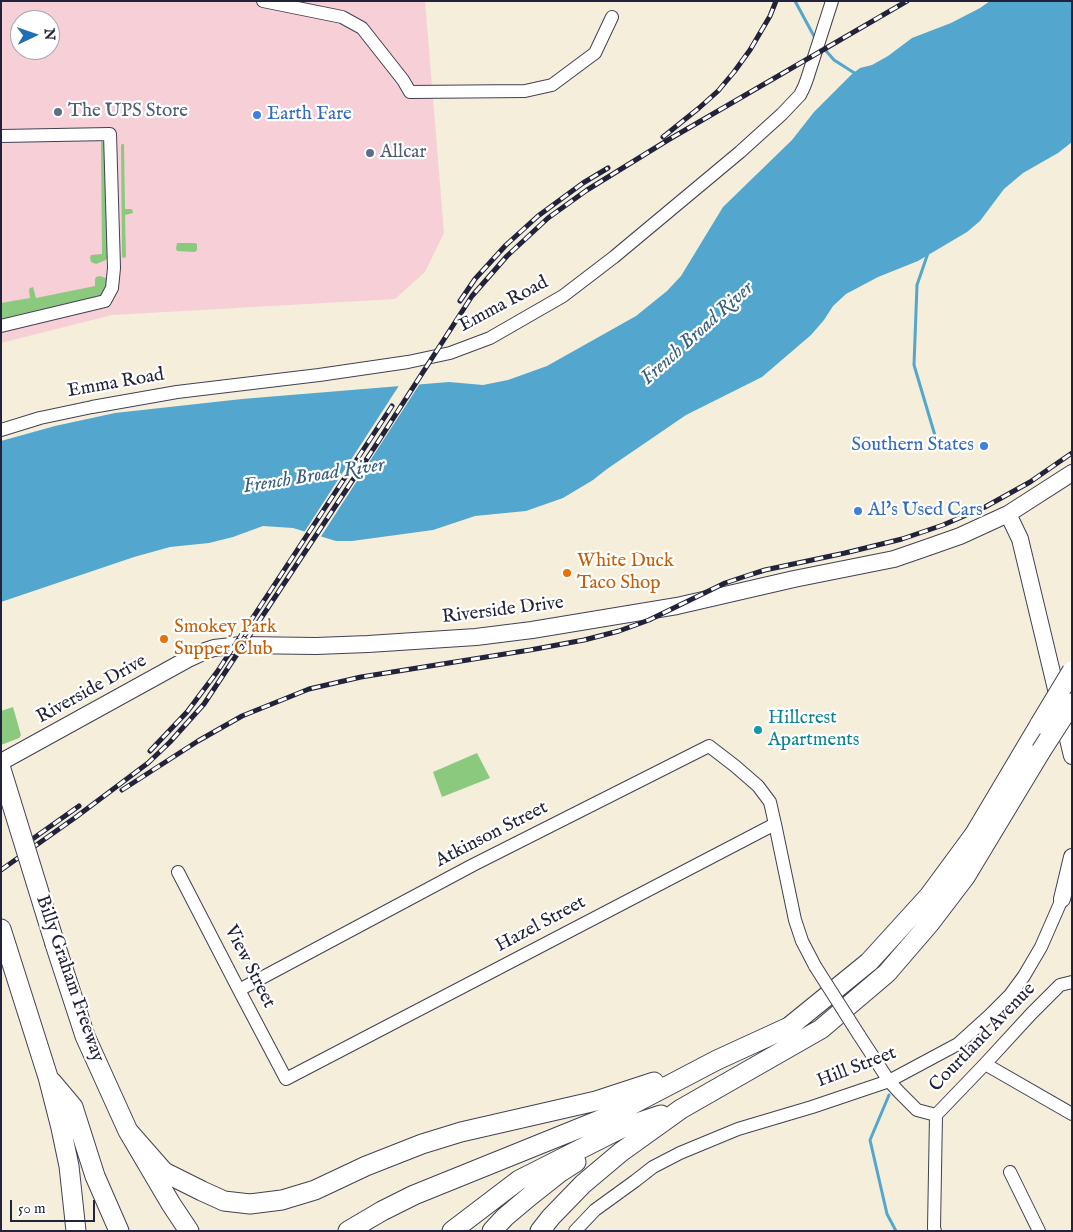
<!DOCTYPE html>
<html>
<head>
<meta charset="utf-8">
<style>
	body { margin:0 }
	#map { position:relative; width:1073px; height:1232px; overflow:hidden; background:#f4eedb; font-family:"IM FELL English",serif }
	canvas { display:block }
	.frame { position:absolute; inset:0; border:2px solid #22223b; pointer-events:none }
	.north { position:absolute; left:10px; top:10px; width:50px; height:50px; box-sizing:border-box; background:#fff; border:1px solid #a7a7b1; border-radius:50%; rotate:87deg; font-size:14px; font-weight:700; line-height:20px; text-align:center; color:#22223b }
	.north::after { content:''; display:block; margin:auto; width:18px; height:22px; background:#1f6fb2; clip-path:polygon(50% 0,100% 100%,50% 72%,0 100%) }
	.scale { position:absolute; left:10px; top:1200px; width:85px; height:22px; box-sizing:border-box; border:2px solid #22223b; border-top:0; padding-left:6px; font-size:15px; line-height:18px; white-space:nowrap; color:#22223b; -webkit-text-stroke:4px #fff; paint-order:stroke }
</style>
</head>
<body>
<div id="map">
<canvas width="1073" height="1232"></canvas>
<div class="frame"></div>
<div class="north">N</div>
<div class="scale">50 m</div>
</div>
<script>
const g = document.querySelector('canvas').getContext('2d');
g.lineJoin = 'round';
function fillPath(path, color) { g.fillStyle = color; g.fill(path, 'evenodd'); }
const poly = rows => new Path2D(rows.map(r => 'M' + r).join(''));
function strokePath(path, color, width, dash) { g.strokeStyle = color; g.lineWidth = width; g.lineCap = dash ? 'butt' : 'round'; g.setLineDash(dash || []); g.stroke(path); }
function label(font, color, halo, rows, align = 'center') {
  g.font = font + ' "IM FELL English",serif'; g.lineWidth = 4.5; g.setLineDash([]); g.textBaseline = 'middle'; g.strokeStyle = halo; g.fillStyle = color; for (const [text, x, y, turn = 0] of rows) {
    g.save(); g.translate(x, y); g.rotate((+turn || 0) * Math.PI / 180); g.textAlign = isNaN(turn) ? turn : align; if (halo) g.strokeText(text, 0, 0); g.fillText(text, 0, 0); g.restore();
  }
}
const built = poly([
	[1,1,425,1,444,233,425,272,395,299,112,315,1,343],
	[20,20,50,20,50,50,20,50]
]);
const green = poly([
	[101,141,104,143,109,256,106,260,96,264,91,262,90,258,91,255,102,254],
	[122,144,124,144,125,209,132,209,133,213,125,215,126,257,124,258,122,257,121,145],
	[177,243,195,243,197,244,197,250,195,252,177,251,176,249],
	[100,276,106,278,108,281,107,295,1,322,1,303,30,298,29,290,30,288,33,287,36,298,95,286,95,279,96,277],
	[13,707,21,735,19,738,1,745,1,711],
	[477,753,490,778,442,797,433,772]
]);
const water = poly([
	[990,1,1072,1,1072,142,1058,153,1023,173,1004,189,980,221,967,232,918,261,878,277,846,294,833,306,824,320,811,335,762,377,686,415,607,469,593,480,563,498,526,511,475,516,433,530,352,541,336,541,293,528,263,526,233,537,209,543,170,547,134,557,1,602,1,441,55,426,115,413,242,399,449,382,483,385,508,380,547,366,636,316,667,291,681,276,723,207,792,140,814,112,852,74,860,68,872,65,888,56,912,38,951,23,980,8]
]);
const pier = poly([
	[421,382,320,538,303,534,400,384]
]);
const stream = poly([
	[795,1,815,38],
	[821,45,834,60,856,74],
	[928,253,917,285,914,365,939,449],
	[889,1095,870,1140,887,1214,896,1231]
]);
const minor = poly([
	[263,1,342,17,362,28,403,80,410,92,525,91,552,85,595,53,612,17],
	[1,136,110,134,114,268,112,288,105,301,1,326],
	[1,430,40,418,92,407,177,392,319,375,408,362,450,353,490,338,563,296,614,257,740,152,782,114,800,95,804,87,807,79,832,1],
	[775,824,795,920,802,941,815,966],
	[178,872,239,990,286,1079,775,824,770,802,758,786,735,766,709,746,473,865,239,990],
	[859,1035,889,1081,899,1092,917,1110,936,1115],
	[985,1064,1072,1114],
	[936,1115,985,1064,1031,1014,1060,985,1072,982],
	[1010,1172,1039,1231],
	[575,1231,595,1210,635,1181,653,1167,680,1153,738,1129,812,1107,889,1081,958,1044,989,1016,1010,995,1024,976,1041,947,1062,899],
	[935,1231,934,1228,936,1115]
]);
const major = poly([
	[1008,514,1020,539,1072,756],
	[1,762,188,659,205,651,214,648,241,645,316,646,368,644,476,637,532,630,677,606,794,579,894,559,923,549,960,536,1008,514,1072,473],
	[1062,899,1072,857]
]);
const highway = poly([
	[1,929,48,1077,61,1128,69,1166,76,1231],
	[55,944,85,1036,128,1131,171,1204,189,1231],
	[52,1082,73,1107,95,1176,119,1231],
	[128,1131,164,1172,202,1191,224,1201,250,1204,282,1200,315,1190,366,1166,422,1144,461,1132,596,1101,654,1082],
	[348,1231,382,1211,414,1195,612,1115,717,1060,789,1027,869,962,929,896,974,835,1040,724],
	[452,1231,519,1180,622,1128,661,1115],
	[492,1231,505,1217,530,1196,559,1173,576,1162],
	[540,1231,551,1217,583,1184,621,1152,681,1109,821,1029,887,973,930,923,965,877,1041,751]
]);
const rail = poly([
	[663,137,699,108,718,91,734,72,750,50,770,16,776,1],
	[460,301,475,279,506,245,538,216,583,183,608,168],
	[150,751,187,712,217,672,392,406],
	[122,790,198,741,242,716,309,689,361,677,530,650,584,640,619,631,649,620,725,583,743,577,765,570,845,553,902,539,943,525,985,507,1030,482,1072,453],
	[24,845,79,806],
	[1,870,76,817,148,763,170,742,204,704,376,445,472,296,507,256,548,218,587,190,668,140,907,1]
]);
const minorBridge = poly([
	[815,966,859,1035]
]);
const highwayBridge = poly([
	[1040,724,1072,671],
	[1041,751,1072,703],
	[1,769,55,944]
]);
const markers = [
	[58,112,5,"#5c6f8a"],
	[257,115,5,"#3f7fe0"],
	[370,153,5,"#5c6f8a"],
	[984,446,5,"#3f7fe0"],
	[858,511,5,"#3f7fe0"],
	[567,573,5,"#e8710a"],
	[164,639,5,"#e8710a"],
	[758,730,5,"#0f9aa8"]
];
const serviceNames = [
	["The UPS Store",68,112],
	["Allcar",380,153]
];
const shopNames = [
	["Earth Fare",267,115],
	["Southern States",974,446,"right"],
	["Al's Used Cars",868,511]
];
const streetNames = [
	["Emma Road",504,305,-28],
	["Emma Road",116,384,-10],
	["Riverside Drive",503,611,-7],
	["Riverside Drive",92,690,-29],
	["Atkinson Street",492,835,-27],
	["Hazel Street",541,925,-28],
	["View Street",249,967,63],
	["Billy Graham Freeway",69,979,71],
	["Courtland Avenue",983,1038,-46],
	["Hill Street",857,1068,-21]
];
const foodNames = [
	["White Duck",577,562],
	["Taco Shop",577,584],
	["Smokey Park",174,628],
	["Supper Club",174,650]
];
const cultureNames = [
	["Hillcrest",768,719],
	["Apartments",768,741]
];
const waterNames = [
	["French Broad River",698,334,-42],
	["French Broad River",314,477,-9]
];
fillPath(built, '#f6cfd7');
fillPath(green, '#8bc97f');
fillPath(water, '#53a6ce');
fillPath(pier, '#f4eedb');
strokePath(stream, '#53a6ce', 3);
strokePath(minor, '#424153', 14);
strokePath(major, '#424153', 18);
strokePath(highway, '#424153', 21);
strokePath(minor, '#fff', 12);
strokePath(major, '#fff', 16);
strokePath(highway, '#fff', 19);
strokePath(rail, '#22223b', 5);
strokePath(rail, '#fff', 3, [9]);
strokePath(minorBridge, '#424153', 14, []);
strokePath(highwayBridge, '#424153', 21, []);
strokePath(minorBridge, '#fff', 12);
strokePath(highwayBridge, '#fff', 19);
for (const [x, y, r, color] of markers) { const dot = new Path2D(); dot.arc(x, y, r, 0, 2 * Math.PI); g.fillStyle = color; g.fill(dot); strokePath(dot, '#fff', 2); }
label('19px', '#4e5e75', '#fff', serviceNames, 'left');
label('19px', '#366cbe', '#fff', shopNames, 'left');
label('19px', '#22223b', '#fff', streetNames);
label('19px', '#c56008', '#fff', foodNames, 'left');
label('19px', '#0d838f', '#fff', cultureNames, 'left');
label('italic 20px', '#385d7d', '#fff', waterNames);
</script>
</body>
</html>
